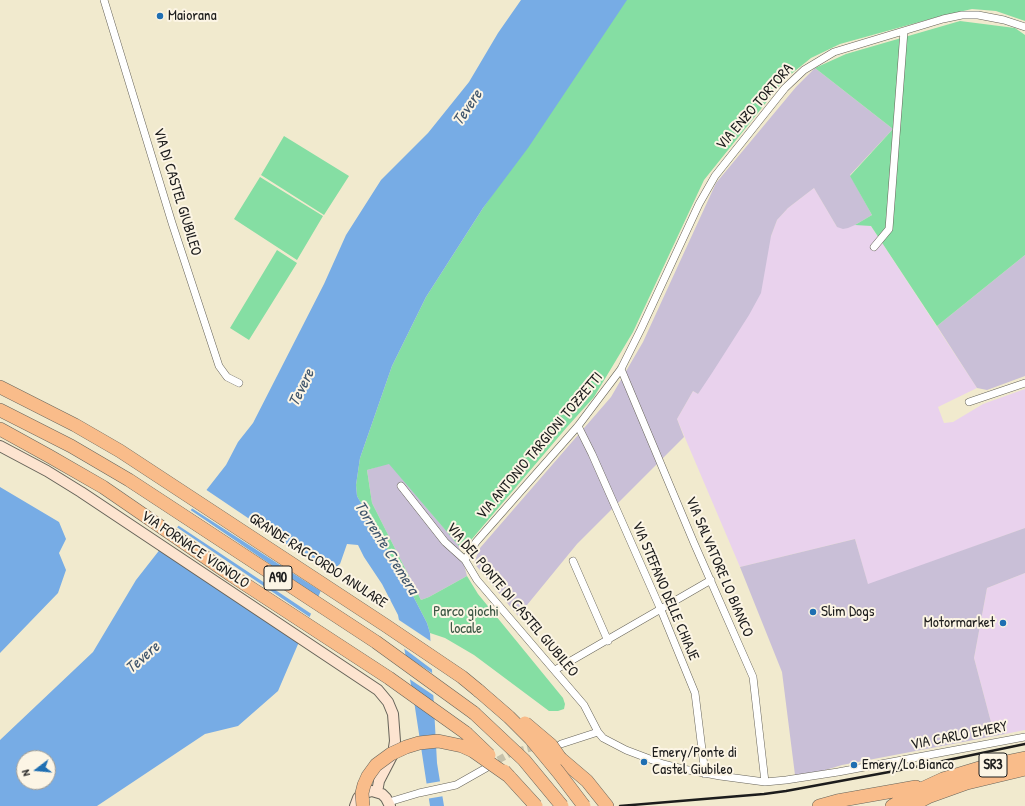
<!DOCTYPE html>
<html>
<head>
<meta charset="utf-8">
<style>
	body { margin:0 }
	#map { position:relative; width:1025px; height:806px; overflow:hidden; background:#f1eace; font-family:"Patrick Hand",sans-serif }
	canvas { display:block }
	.north { position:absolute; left:16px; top:750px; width:40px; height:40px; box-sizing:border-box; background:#fcf5e5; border:1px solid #a29e95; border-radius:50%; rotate:254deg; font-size:11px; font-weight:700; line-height:16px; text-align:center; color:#1c1c1c }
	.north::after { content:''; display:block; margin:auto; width:14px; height:18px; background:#1f6fb2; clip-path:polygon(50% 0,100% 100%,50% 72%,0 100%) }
</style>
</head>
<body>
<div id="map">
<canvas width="1025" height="806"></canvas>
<div class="north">N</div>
</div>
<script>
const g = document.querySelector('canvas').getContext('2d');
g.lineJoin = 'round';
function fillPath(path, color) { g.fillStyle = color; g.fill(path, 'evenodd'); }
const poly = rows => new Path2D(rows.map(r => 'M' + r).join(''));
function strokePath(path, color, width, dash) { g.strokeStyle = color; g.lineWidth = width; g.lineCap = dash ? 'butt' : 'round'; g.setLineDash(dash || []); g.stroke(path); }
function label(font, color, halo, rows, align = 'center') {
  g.font = font + ' "Patrick Hand",sans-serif'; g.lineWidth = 4; g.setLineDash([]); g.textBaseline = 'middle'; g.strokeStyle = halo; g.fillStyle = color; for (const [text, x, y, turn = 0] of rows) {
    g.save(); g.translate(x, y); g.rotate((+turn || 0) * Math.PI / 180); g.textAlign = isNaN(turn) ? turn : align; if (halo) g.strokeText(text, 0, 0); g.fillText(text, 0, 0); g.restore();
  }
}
const built = poly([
	[814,188,837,227,858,224,871,226,977,388,938,407,944,423,953,422,983,404,1025,389,1025,528,868,585,855,539,740,567,677,419,693,391,698,394,771,236,777,220,788,208],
	[1025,573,1025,730,1005,734,999,725,992,726,974,658,987,588]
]);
const industrial = poly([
	[815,68,893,129,850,175,872,215,855,225,848,228,843,229,837,227,814,188,788,208,777,220,771,236,761,293,749,315,712,373,698,394,693,391,677,419,684,437,577,544,518,616,474,563,480,548,611,397,643,342,716,183,796,87],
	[1025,255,1025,376,987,390,977,388,937,326],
	[389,463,459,546,467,576,429,597,421,600,372,503,367,470],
	[1025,528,1025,573,987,588,974,658,992,726,999,725,1005,734,842,765,822,771,795,775,782,672,740,567,855,539,868,584]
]);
const green = poly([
	[626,0,1025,0,1025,21,996,11,972,9,941,16,840,44,811,58,785,79,704,180,633,332,594,397,567,427,466,546,459,546,389,464,367,470,372,503,421,600,429,597,467,576,478,594,563,698,565,704,564,709,558,711,549,711,474,655,445,638,430,633,427,623,411,592,357,496,356,485,360,458,392,366,426,297,483,208],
	[960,21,1015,28,1025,35,1025,255,937,326,871,226,855,225,872,215,850,176,893,129,815,68,846,54],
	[284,136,349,176,324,215,261,175],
	[260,177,323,216,297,260,234,219],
	[277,250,297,263,249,340,230,328]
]);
const water = poly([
	[521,0,627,0,528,148,483,208,426,297,392,366,360,458,356,485,357,496,411,592,427,623,430,633,437,763,444,806,430,806,414,701,398,615,382,584,364,557,358,545,347,544,340,564,328,574,278,691,238,726,205,734,97,806,0,806,0,740,93,652,136,580,226,465,238,442,253,423,324,284,346,235,381,180,428,133,469,82,498,33],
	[24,758,48,758,48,782,24,782],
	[0,487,59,522,66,539,59,553,66,570,58,593,0,653]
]);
const pier = poly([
	[205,489,331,574,322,592,190,507],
	[189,509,320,598,313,615,176,524],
	[175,526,311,618,301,643,158,548],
	[396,618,432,642,434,671,402,647],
	[403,654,435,675,436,697,408,678],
	[442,781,444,796,426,799,424,784]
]);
const streetTunnel = poly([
	[489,765,511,753,522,750,539,746]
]);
const street = poly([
	[104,0,172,223,219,366,227,377,239,383],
	[874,247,889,229,904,31],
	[621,369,694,543,753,677,765,782],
	[969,402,1025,383],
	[578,426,592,454,661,610,695,693,705,774],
	[401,486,445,542,465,560,477,580,584,705,598,732,603,738,626,750,663,764,683,769,720,776,765,782,786,780,838,772,1025,737],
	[465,560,476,542,578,426,621,369,641,329,699,204,715,176,785,88,804,70,834,52,943,19,962,15,978,15,1004,20,1025,27],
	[573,561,608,641],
	[555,670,711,580],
	[561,744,598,732],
	[389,802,419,793,456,785,486,768]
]);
const secondary = poly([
	[0,446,47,471,81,492,378,690,388,702,393,714,395,741,393,754,379,781,377,792],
	[355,806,358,798,361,794,372,791,382,794,386,798,390,806]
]);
const highway = poly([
	[0,387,75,425,120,451,385,625,462,677,479,691],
	[0,410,71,446,129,480,376,642,474,713],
	[0,429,49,456,103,487,231,575,389,678,466,733],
	[560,758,587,781,607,806],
	[819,806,837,801,916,787],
	[892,806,917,791,943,779,986,766,1025,758],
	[911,806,928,797,967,783,1025,769]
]);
const rail = poly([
	[620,806,764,794,786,791,900,770,1025,744]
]);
const highwayBridge = poly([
	[479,691,509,717,531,739,559,773,584,806],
	[474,713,524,760,562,806],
	[525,723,551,745,560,758],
	[466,733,489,755],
	[504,771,536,806],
	[363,806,362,793,364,785,368,776,376,765,391,754,406,747,419,743,438,741,462,746,473,751,510,777]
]);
const markers = [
	[160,16,4,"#1f6fb2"],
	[813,612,4,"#1f6fb2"],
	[1003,623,4,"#1f6fb2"],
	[644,762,4,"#1f6fb2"],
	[854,765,4,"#1f6fb2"]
];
const shields = [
	[278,578,28],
	[993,765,28]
];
const shieldNames = [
	["A90",278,578],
	["SR3",993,765]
];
const poiNames = [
	["Maiorana",168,16],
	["Slim Dogs",821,612],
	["Motormarket",995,623,"right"],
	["Emery/Ponte di",652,753],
	["Castel Giubileo",652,770],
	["Emery/Lo Bianco",862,765]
];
const streetNames = [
	["VIA ENZO TORTORA",755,107,-49],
	["VIA DI CASTEL GIUBILEO",177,192,73],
	["VIA ANTONIO TARGIONI TOZZETTI",540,446,-50],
	["VIA FORNACE VIGNOLO",195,550,34],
	["GRANDE RACCORDO ANULARE",318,561,33],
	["VIA SALVATORE LO BIANCO",719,567,67],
	["VIA STEFANO DELLE CHIAJE",665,591,67],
	["VIA DEL PONTE DI CASTEL GIUBILEO",512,600,50],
	["VIA CARLO EMERY",959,736,-11]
];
const parkNames = [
	["Parco giochi",466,612],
	["locale",466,629]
];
const waterNames = [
	["Tevere",468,108,-56],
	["Tevere",302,388,-64],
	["Torrente Cremera",386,548,58],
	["Tevere",143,658,-41]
];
fillPath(built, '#e9d2ed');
fillPath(industrial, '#c9bfd7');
fillPath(green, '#85dea3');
fillPath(water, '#77ace5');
fillPath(pier, '#f1eace');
strokePath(streetTunnel, '#c6c1aa', 7, [7, 3.5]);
strokePath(street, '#67645a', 8);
strokePath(secondary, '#67645a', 12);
strokePath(highway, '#67645a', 14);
strokePath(street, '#fff', 7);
strokePath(secondary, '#fde4d0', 10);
strokePath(highway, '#f9bc8a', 13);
strokePath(rail, '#1c1c1c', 2.5);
strokePath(highwayBridge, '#67645a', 14, []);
strokePath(highwayBridge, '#f9bc8a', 13);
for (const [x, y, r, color] of markers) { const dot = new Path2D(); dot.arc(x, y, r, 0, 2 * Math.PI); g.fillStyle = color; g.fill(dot); strokePath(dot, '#fcf5e5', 1.5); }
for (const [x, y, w] of shields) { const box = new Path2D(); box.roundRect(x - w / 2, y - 12, w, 24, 3); g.fillStyle = '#fcf5e5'; g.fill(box); strokePath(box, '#1c1c1c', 1); }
label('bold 14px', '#1c1c1c', null, shieldNames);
label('15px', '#1c1c1c', '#fcf5e5', poiNames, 'left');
label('15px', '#1c1c1c', '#fcf5e5', streetNames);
label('15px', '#3c5644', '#fcf5e5', parkNames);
label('italic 16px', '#40566c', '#fcf5e5', waterNames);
</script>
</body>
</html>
